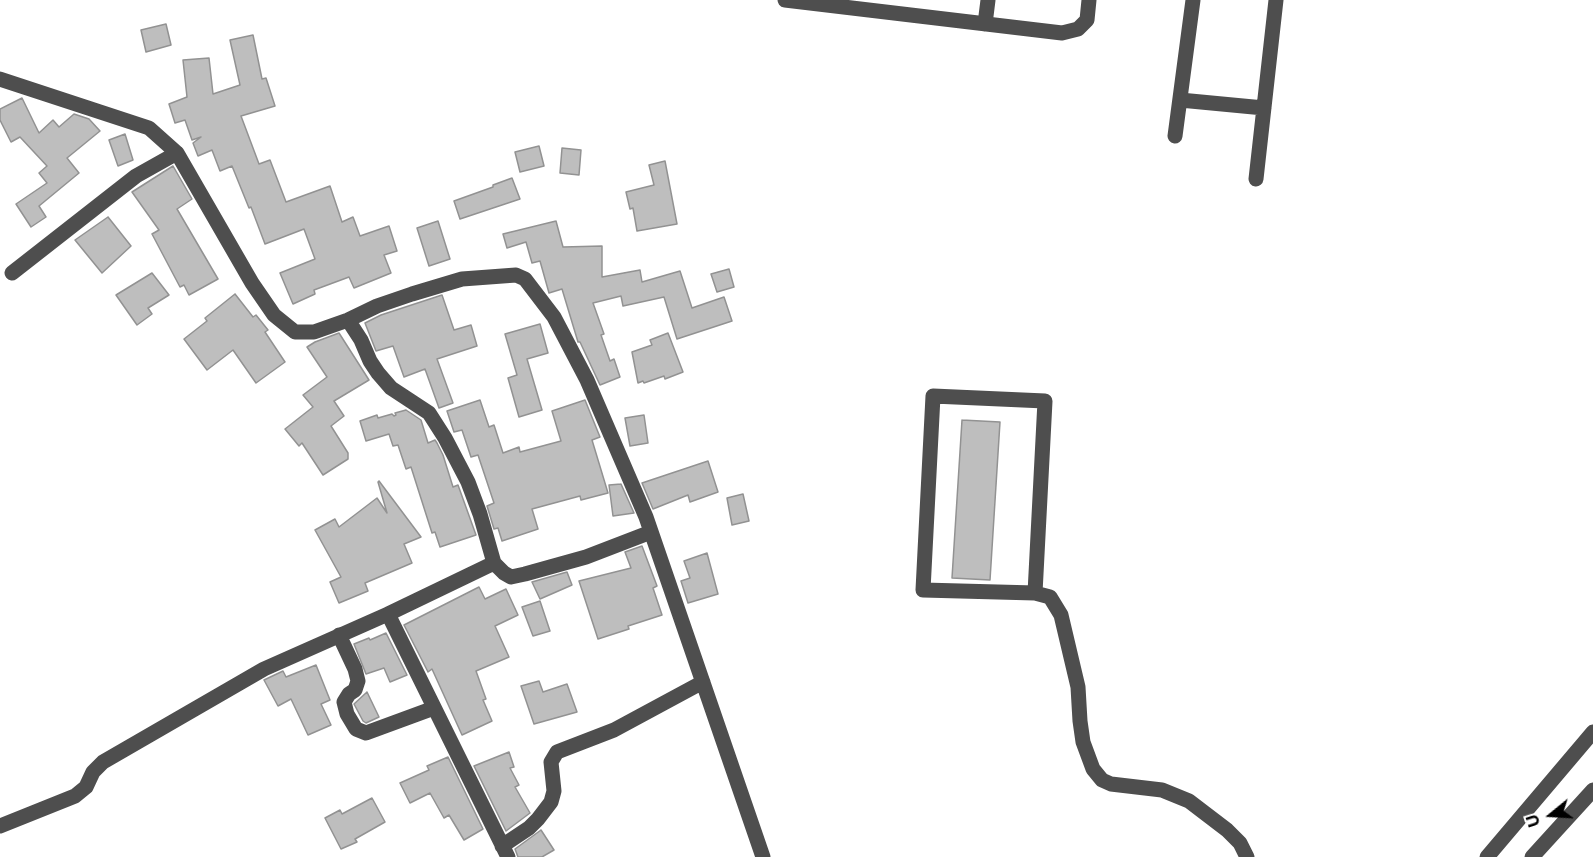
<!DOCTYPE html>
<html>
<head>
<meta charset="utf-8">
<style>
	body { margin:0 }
	#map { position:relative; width:1593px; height:857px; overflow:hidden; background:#fff; font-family:Montserrat,sans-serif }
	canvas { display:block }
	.north { position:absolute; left:1521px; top:785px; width:60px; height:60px; -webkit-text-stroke:4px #fff; paint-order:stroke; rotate:252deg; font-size:16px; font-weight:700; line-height:24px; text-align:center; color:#000 }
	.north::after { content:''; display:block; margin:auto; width:21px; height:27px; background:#000; clip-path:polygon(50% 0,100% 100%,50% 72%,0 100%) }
</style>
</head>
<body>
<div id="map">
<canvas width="1593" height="857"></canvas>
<div class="north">U</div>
</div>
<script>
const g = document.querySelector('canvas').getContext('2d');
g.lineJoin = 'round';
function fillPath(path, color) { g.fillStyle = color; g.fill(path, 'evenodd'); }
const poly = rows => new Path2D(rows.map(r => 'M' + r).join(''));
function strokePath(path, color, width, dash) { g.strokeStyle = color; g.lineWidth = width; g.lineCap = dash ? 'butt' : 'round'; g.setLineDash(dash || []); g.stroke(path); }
const building = poly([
	[166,24,171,45,146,52,141,30,166,24],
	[253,35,262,79,266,78,275,106,241,116,259,164,270,160,286,202,330,186,342,222,353,217,360,236,389,226,397,251,384,255,391,273,354,288,349,277,314,290,315,294,293,304,280,273,315,259,304,229,265,244,251,207,249,208,232,166,220,171,212,150,198,156,193,143,201,137,192,140,185,120,175,123,169,104,187,97,183,60,209,58,213,94,240,85,230,40,253,35],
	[22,98,39,133,53,120,59,127,74,114,89,119,100,131,67,158,79,173,39,206,46,217,31,227,16,204,47,183,39,173,47,166,20,137,11,142,0,120,0,109,22,98],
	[125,134,133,160,118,166,109,140,125,134],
	[539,146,544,166,520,172,515,152,539,146],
	[562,148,581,150,579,175,560,173,562,148],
	[665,161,677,224,637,231,633,208,630,209,626,192,654,185,649,165,665,161],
	[173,166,192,199,177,209,218,279,189,295,184,285,180,287,152,234,159,230,132,192,173,166],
	[512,178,520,199,460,219,454,201,493,187,493,185,512,178],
	[108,217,131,246,102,273,75,240,108,217],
	[438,221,450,259,429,266,417,228,438,221],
	[556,221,563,247,602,246,602,277,640,270,642,282,680,271,692,308,724,297,732,321,677,339,664,297,623,306,621,296,593,303,604,334,601,335,610,361,614,359,620,377,600,385,580,342,578,342,562,289,549,293,540,261,532,263,526,242,507,248,503,234,556,221],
	[729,269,734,287,717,292,711,274,729,269],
	[152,273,169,295,148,308,152,314,137,325,116,295,152,273],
	[235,294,253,317,256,315,268,330,265,332,285,362,256,383,233,350,207,370,184,339,207,321,205,318,235,294],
	[442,295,454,330,471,325,477,346,437,359,453,403,439,408,425,369,404,377,393,346,376,351,365,323,381,315,442,295],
	[540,324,548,353,527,359,542,410,519,417,508,378,517,375,505,334,540,324],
	[339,333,369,380,334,401,344,416,331,426,348,453,348,459,323,475,302,443,299,446,285,429,313,407,303,395,327,377,307,347,315,342,339,333],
	[668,333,683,372,665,379,664,376,644,383,643,381,638,383,632,352,652,345,650,340,668,333],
	[480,400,489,427,494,425,503,453,519,447,520,452,561,441,552,411,585,400,600,437,592,440,608,493,581,500,580,496,532,509,538,529,502,541,498,528,494,529,487,506,494,503,478,455,471,457,462,430,454,432,447,411,480,400],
	[406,410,421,420,428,443,435,440,437,443,443,455,453,487,458,485,476,535,440,547,435,532,432,533,411,467,406,469,398,445,393,446,389,434,366,441,360,421,377,415,378,418,392,414,394,416,396,415,395,413,406,410],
	[644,415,648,443,630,446,625,418,644,415],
	[962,420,1000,422,990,580,952,578,962,420],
	[708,461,718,492,690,502,688,495,653,509,642,483,708,461],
	[379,481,421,537,404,544,412,563,365,583,368,591,339,603,330,582,341,577,315,530,335,519,339,527,377,498,387,513,378,482,379,481],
	[621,484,634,513,613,516,609,485,621,484],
	[743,494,749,521,732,525,727,498,743,494],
	[642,546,657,586,653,588,662,615,628,626,629,629,598,639,579,581,631,568,625,552,642,546],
	[707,553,718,594,688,603,681,581,690,578,684,561,707,553],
	[567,572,572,585,540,599,532,582,567,572],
	[479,587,485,599,506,589,518,615,495,626,509,657,476,671,486,699,483,700,492,721,462,735,432,669,428,672,404,625,479,587],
	[540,601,550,631,533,636,522,607,540,601],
	[386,633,407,675,390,682,384,668,366,674,354,644,369,638,370,640,386,633],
	[316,665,330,700,321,704,331,725,308,735,291,699,278,706,264,680,283,671,286,677,316,665],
	[539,681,543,692,567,684,577,712,534,724,521,686,539,681],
	[367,692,379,717,366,723,363,721,354,704,367,692],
	[509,752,514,767,510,768,519,785,515,787,530,813,506,831,474,766,509,752],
	[448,757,483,829,464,840,449,815,444,818,430,793,410,803,400,783,429,770,427,766,448,757],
	[372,798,385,822,355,839,357,842,341,849,325,818,340,810,342,814,372,798],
	[541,830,554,850,542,857,518,857,515,849,541,830]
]);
const minor = poly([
	[785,0,1062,33,1078,29,1087,20,1089,0],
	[985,24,988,0],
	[0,79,149,128,177,153,252,283,274,315,295,332,314,332,348,320,377,306,412,294,462,279,516,275,525,279,554,317,587,380,646,517,763,857],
	[1180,100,1264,108],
	[1175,136,1193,0],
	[1256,179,1276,0],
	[12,273,136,176,177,153],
	[348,320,361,340,370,361,378,373,391,388,429,413,445,438,468,482,480,514,494,563],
	[1035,593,923,590,933,396,1045,401,1035,593,1050,597,1061,615,1078,687,1080,721,1083,742,1093,769,1102,780,1111,784,1162,790,1189,801,1227,830,1240,843,1247,857],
	[339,635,355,669,358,681,355,690,349,694,344,702,347,714,356,729,366,733,434,708],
	[0,826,75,796,86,787,93,772,103,762,264,669,388,614],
	[502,846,529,828,538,819,551,802,554,791,551,762,557,752,614,730,703,682],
	[508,857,388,614,494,563,504,573,511,577,525,574,586,557,651,532],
	[1487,857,1593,732],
	[1532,857,1593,790]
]);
fillPath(building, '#bebebe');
strokePath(building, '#929292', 1.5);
strokePath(minor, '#4e4e4e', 15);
</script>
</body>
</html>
